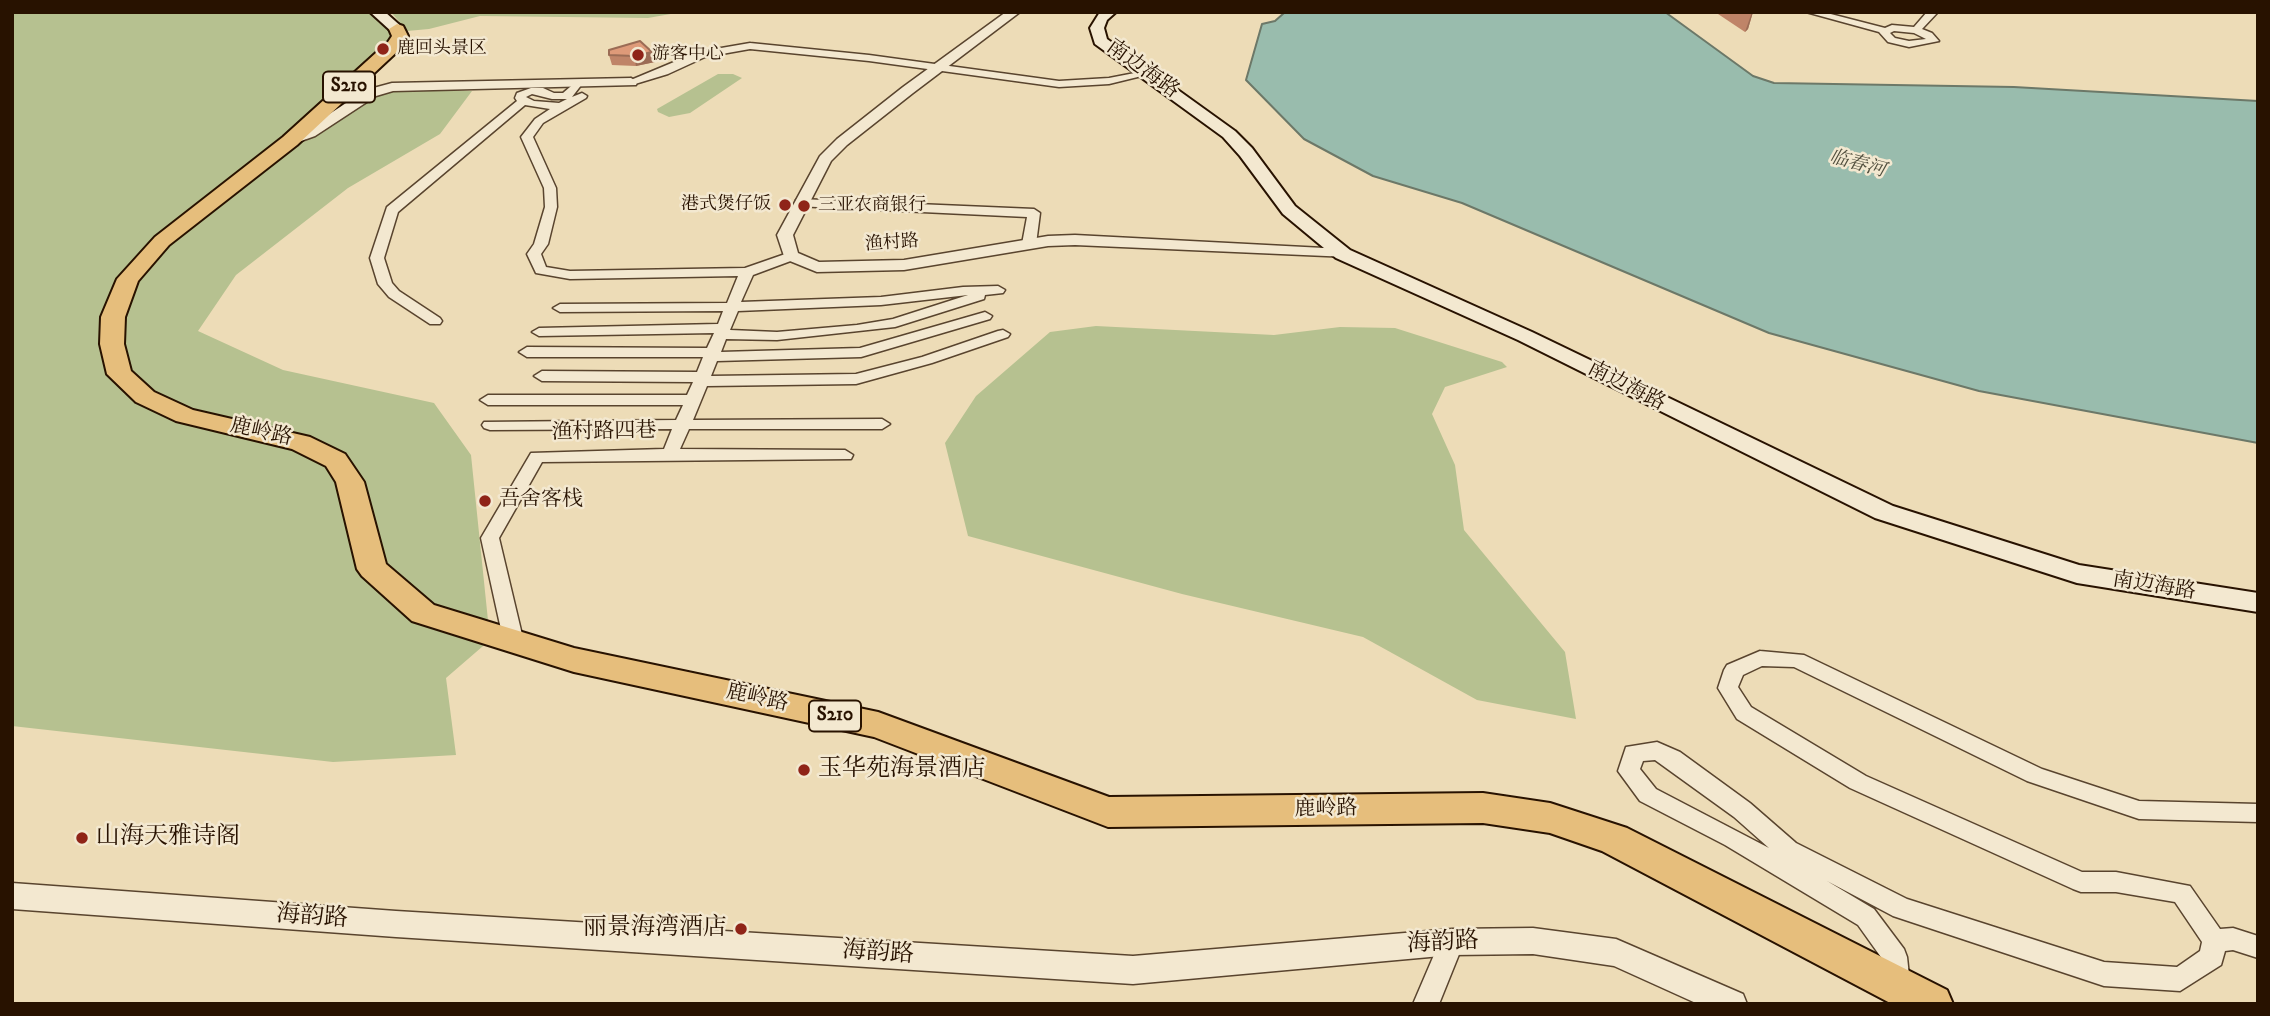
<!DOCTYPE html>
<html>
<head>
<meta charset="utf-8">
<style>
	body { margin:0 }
	#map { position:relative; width:2270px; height:1016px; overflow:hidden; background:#eddcb7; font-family:"IM FELL DW Pica",serif }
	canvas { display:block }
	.frame { position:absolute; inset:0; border:14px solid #281200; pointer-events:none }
</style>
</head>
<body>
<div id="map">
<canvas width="2270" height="1016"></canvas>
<div class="frame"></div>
</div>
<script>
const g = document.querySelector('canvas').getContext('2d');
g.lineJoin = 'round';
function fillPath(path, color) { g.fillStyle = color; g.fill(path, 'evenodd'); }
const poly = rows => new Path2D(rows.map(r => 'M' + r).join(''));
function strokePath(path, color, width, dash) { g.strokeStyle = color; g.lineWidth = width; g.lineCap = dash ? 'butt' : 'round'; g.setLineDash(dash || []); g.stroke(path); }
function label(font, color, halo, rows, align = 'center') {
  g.font = font + ' "IM FELL DW Pica","Noto Serif SC",serif'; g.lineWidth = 5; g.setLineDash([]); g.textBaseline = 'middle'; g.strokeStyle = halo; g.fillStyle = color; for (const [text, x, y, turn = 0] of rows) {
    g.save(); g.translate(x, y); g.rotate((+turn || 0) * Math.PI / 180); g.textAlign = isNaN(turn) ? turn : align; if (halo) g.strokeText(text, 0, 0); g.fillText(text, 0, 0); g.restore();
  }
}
const green = poly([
	[12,12,373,12,390,24,398,39,337,86,472,91,440,134,348,188,236,275,198,331,283,370,434,403,471,455,490,640,446,678,456,755,333,762,12,726],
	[391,12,682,12,648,18,480,16,429,29,407,31],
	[718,74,733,74,742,78,690,113,669,117,658,112,657,109],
	[1096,326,1274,335,1340,327,1395,328,1502,362,1507,367,1445,387,1432,414,1455,465,1464,530,1565,652,1576,719,1477,700,1363,637,1182,594,968,536,945,443,976,396,1050,332]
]);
const water = poly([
	[1665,12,1753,76,1774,83,2014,87,2258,101,2258,443,1979,391,1769,333,1462,203,1373,176,1304,139,1246,80,1262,24,1275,21,1284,13,1665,12]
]);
const minor = poly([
	[1806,12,1823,12,1885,28,1892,25,1914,27,1927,12,1938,12,1922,29,1932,33,1939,41,1909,47,1888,42,1879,32,1806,12],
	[1894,31,1914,33,1926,39,1909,41,1895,38,1890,33,1894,31],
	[750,43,869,55,1059,81,1109,78,1145,71,1150,74,1109,84,1059,87,869,61,750,49,705,57,668,74,635,84,626,82,698,52,750,43],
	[577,81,582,84,572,97,582,93,587,96,586,98,543,123,533,137,556,188,557,207,548,244,541,254,546,267,570,271,745,268,791,252,798,256,796,259,753,275,741,302,881,297,963,287,998,286,1005,290,1003,293,985,295,984,299,895,327,777,340,726,339,721,352,860,348,985,312,992,316,990,319,861,357,717,361,711,376,856,374,922,357,998,331,1003,330,1010,334,1008,337,932,363,856,384,707,386,693,420,882,419,890,424,882,429,689,429,680,449,845,450,853,455,851,459,542,462,499,538,524,643,521,648,514,650,507,648,504,643,481,538,531,453,664,449,672,429,490,430,484,428,482,425,484,422,676,420,683,405,488,405,480,400,488,395,687,395,693,382,542,381,534,376,542,371,697,372,703,357,527,357,519,352,527,347,707,348,714,333,539,336,532,332,539,328,718,324,723,311,560,312,553,308,560,304,727,303,738,276,570,279,536,273,527,254,534,244,545,207,544,188,521,137,535,119,550,109,525,105,398,212,384,258,392,283,399,291,440,318,442,321,440,324,430,324,389,297,378,284,370,258,387,207,517,101,515,98,517,93,531,88,543,88,554,93,563,93,577,81],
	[532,94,552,99,567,99,559,103,534,101,526,97,532,94],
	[968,295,893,319,857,325,777,332,730,330,738,311,881,305,968,295],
	[800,199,1034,209,1040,213,1036,244,1029,248,1022,244,1027,217,796,206,796,200,800,199],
	[1760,651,1804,655,2042,769,2139,801,2258,804,2258,822,2139,819,2027,781,1794,667,1762,666,1743,675,1738,687,1751,707,1866,776,2082,872,2116,872,2190,886,2220,929,2233,928,2258,936,2258,958,2233,950,2225,951,2221,965,2180,991,2104,986,1893,916,1827,881,1874,909,1904,949,1907,957,1910,985,1906,993,1897,997,1888,993,1884,985,1883,960,1858,925,1725,845,1640,801,1618,771,1626,747,1657,742,1680,752,1750,803,1796,843,1907,899,2104,962,2177,967,2200,951,2202,942,2175,902,2116,892,2081,892,2073,889,1850,788,1737,719,1718,688,1724,670,1727,665,1760,651],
	[1655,760,1734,817,1769,848,1656,789,1640,769,1643,761,1655,760],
	[1452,931,1461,934,1464,942,1439,1004,1413,1004,1443,934,1452,931]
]);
const tertiary = poly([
	[1006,12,1020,12,913,93,847,145,831,161,793,235,798,253,819,262,904,260,1048,236,1075,235,1343,249,1351,254,1349,257,1075,245,1048,246,904,270,817,272,785,259,777,235,820,156,837,139,903,87,1006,12],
	[631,78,637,82,636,85,393,91,376,96,315,136,290,145,283,141,305,130,366,90,392,83,631,78],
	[12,883,396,911,1133,956,1452,929,1533,928,1616,939,1743,994,1747,1004,1698,1004,1614,966,1533,954,1452,955,1133,984,396,937,12,909,12,883]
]);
const secondary = poly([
	[370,12,385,12,404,29,402,32,392,32,370,12],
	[1100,12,1116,12,1107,20,1104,28,1107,39,1235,131,1252,148,1295,206,1350,250,1532,332,1893,506,2079,565,2258,593,2258,612,2077,583,1875,518,1518,340,1336,258,1283,214,1240,156,1223,137,1095,44,1090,28,1100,12]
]);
const primary = poly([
	[397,24,403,26,408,36,401,48,297,145,169,245,138,281,125,317,124,344,131,371,154,392,193,410,310,437,345,454,364,482,386,564,434,605,574,648,878,712,1109,797,1483,793,1550,803,1627,828,1947,990,1953,1004,1892,1004,1602,851,1550,833,1483,823,1108,827,874,737,574,672,412,621,362,576,357,569,336,482,326,466,292,449,176,421,136,402,107,374,100,344,101,317,117,279,155,237,283,137,388,42,392,36,389,29,397,24]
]);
const wall = poly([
	[1715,12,1753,12,1748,29,1745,32],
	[652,52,655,62,636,66,612,65,609,55]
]);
const shadedWall = poly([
	[1752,12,1753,12,1748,29,1745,32],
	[652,52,655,62,636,66,634,56]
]);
const building = poly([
	[640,41,652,52,634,56,609,55,609,50,640,41]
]);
const markers = [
	[383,49,7,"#8f2418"],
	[638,55,7,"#8f2418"],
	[785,205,7,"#8f2418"],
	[804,206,7,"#8f2418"],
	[485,501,7,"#8f2418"],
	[804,770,7,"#8f2418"],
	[82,838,7,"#8f2418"],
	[741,929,7,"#8f2418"]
];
const farPoinames = [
	["鹿回头景区",397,49],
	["游客中心",652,55],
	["港式煲仔饭",771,205,"right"],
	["三亚农商银行",818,206]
];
const farStreetnames = [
	["渔村路",892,244,-4]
];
const shields = [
	[349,87,52],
	[835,716,52]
];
const shieldNames = [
	["S210",349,87],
	["S210",835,716]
];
const farWaternames = [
	["临春河",1857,165,15]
];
const streetNames = [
	["南边海路",1142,70,36],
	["南边海路",1626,387,27],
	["鹿岭路",261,433,13],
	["渔村路四巷",604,433,-1],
	["南边海路",2154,587,9],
	["鹿岭路",757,699,12],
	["鹿岭路",1326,810,-1]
];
const poiNames = [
	["吾舍客栈",499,501]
];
const nearPoinames = [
	["玉华苑海景酒店",818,770],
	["山海天雅诗阁",96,838],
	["丽景海湾酒店",727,929,"right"]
];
const nearStreetnames = [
	["海韵路",312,918,4],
	["海韵路",1443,944,-3],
	["海韵路",878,954,4]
];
fillPath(green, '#b6c190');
fillPath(water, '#99bcad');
strokePath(water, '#6c7868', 2);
strokePath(minor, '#59442e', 3);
strokePath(tertiary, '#59442e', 3);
strokePath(secondary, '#281200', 4);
strokePath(primary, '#281200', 4);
fillPath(minor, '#f3e8d0');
fillPath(tertiary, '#f3e8d0');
fillPath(secondary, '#f3e8d0');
fillPath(primary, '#e6be7c');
fillPath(wall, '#bf8468');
fillPath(shadedWall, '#9b6c55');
fillPath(building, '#de9a79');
strokePath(building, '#9b6c55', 2);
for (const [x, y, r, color] of markers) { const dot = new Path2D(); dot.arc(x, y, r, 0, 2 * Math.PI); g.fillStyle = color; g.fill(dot); strokePath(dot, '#f3e8d0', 2.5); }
label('18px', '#281200', '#f3e8d0', farPoinames, 'left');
label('18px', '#281200', '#f3e8d0', farStreetnames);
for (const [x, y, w] of shields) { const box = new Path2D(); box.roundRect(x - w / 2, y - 15.5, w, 31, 5); g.fillStyle = '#f3e8d0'; g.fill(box); strokePath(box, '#281200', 2); }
label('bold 19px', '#281200', null, shieldNames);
label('italic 19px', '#504e3d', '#f3e8d0', farWaternames);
label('21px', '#281200', '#f3e8d0', streetNames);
label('21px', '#281200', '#f3e8d0', poiNames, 'left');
label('24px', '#281200', '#f3e8d0', nearPoinames, 'left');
label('24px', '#281200', '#f3e8d0', nearStreetnames);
</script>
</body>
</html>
